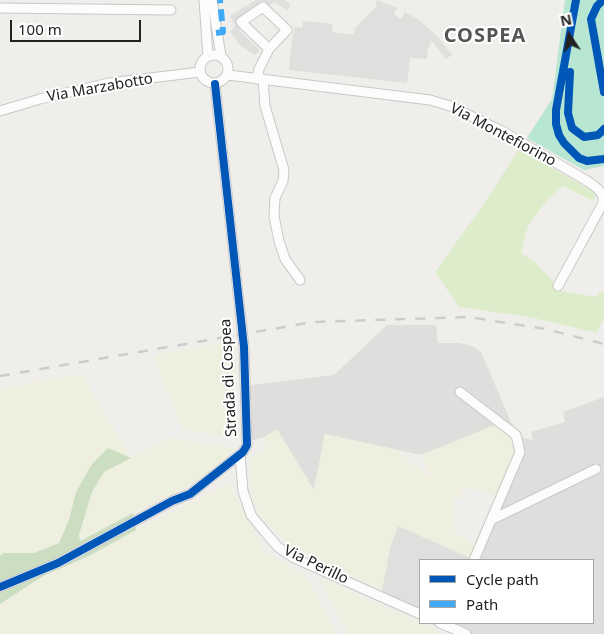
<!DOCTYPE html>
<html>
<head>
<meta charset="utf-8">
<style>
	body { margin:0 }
	#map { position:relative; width:604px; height:634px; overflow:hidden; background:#f0eeeb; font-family:"Noto Sans",sans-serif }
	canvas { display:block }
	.legend { position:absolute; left:419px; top:559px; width:175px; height:65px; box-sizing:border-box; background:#fff; border:1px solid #a7a7a7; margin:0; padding:6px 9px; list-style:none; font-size:15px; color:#222 }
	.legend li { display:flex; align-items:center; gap:10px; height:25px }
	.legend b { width:25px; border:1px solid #a7a7a7 }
	.north { position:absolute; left:544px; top:10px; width:50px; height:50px; -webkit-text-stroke:4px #fff; paint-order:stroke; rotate:349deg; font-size:14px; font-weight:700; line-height:20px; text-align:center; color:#222 }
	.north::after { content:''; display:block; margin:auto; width:18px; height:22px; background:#222; clip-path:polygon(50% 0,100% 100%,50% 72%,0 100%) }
	.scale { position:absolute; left:10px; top:20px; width:131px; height:22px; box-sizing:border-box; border:2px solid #222; border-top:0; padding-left:6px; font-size:15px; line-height:18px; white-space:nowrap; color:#222; -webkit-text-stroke:4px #fff; paint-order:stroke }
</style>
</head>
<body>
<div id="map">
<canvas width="604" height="634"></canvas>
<ul class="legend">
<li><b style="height:6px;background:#0057b8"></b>Cycle path</li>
<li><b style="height:6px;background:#3fa9f5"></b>Path</li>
</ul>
<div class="north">N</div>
<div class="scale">100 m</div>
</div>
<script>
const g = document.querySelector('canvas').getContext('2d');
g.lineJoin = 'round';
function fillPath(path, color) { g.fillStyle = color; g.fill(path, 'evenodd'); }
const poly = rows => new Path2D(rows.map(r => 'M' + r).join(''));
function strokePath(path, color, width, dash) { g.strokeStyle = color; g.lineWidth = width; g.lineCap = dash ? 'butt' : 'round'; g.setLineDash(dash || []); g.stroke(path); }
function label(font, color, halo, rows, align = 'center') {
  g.font = font + ' "Noto Sans",sans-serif'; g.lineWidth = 4; g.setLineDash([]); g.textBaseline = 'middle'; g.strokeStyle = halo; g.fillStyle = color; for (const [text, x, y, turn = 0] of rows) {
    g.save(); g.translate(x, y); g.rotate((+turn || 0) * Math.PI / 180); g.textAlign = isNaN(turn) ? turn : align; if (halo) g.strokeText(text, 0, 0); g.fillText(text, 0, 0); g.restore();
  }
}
const residential = poly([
	[387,325,436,325,438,343,460,343,474,347,481,352,511,422,523,438,533,440,531,432,565,422,563,412,604,397,604,634,453,634,428,623,593,623,593,560,420,560,420,619,380,601,391,545,470,558,516,452,496,425,421,455,325,434,314,491,277,429,263,438,252,440,251,385,334,375]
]);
const farmland = poly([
	[235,341,237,439,183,429,153,355],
	[81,374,131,458,169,438,236,449,193,484,133,513,80,542,79,535,92,492,104,472,131,458,108,448,76,492,69,520,59,543,34,553,4,553,0,556,0,389],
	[495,425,512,438,516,452,497,496,469,487,460,489,461,497,453,500,453,530,475,546,470,558,398,527,391,545,382,591,288,544,264,521,253,501,249,459,266,448,263,438,277,429,314,490,325,434,397,450,413,465,433,479,421,455],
	[229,484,263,550,307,578,337,634,0,634,0,604,45,575,89,556,136,530],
	[318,577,444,634,349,634]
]);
const grass = poly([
	[519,149,597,194,593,201,563,186,548,199,528,226,521,253,535,262,562,291,596,297,600,292,604,292,604,317,597,333,529,317,459,307,435,272,481,208]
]);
const forest = poly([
	[108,448,131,458,104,472,92,492,79,535,80,541,133,513,136,530,89,556,45,575,0,604,0,556,3,553,34,553,59,543,69,520,76,492,92,464]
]);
const pitch = poly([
	[565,0,604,0,604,166,584,170,527,138,552,99]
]);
const parking = poly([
	[256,0,284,0,290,4,288,11,274,2,239,30,260,50,255,55,240,45,230,32,235,26,230,16],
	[377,0,397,8,394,14,401,19,405,12,419,20,438,37,452,55,446,59,432,41,427,51,427,59,410,58,407,83,289,70,292,38,295,27,303,28,303,21,333,24,332,32,354,35,355,28,375,8],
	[398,526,470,558,469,560,420,560,420,608,382,591,391,545]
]);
const minor = poly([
	[204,0,208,56],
	[212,0,221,56],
	[0,8,171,10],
	'200 69a14 14 0 1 1 28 0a14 14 0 1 1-28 0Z',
	[228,75,430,100,450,106,502,131,589,182,598,189,603,196,603,203,558,286],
	[257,79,259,69,269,49,287,30,263,7,241,22,269,49],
	[263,79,265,106,284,170,283,181,275,198,274,216,279,241,285,259,300,280],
	[0,111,40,99,109,83,200,72],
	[460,392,516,435,520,452,474,560],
	[240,455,243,491,251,515,265,532,278,547,294,558,420,614],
	[491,520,596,469],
	[0,587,58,563,172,501,190,494,243,452,247,445,244,347,215,84],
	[440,623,466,634]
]);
const rail = poly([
	[0,376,313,322,468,317,546,329,604,344]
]);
const quiet = poly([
	[216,33,223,32,220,0]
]);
const cycleway = poly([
	[576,0,556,110,556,124,559,135,564,143,579,158,587,161,604,159],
	[603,0,597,6,591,19,604,92],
	[570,72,568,113,572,128,584,137,598,135,604,129],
	[0,587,58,563,172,501,190,494,243,452,247,445,244,347,215,84]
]);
const streetNames = [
	["Via Marzabotto",100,88,-10],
	["Via Montefiorino",503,135,28],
	["Strada di Cospea",229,378,-93],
	["Via Perillo",316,565,26]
];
const districtNames = [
	["COSPEA",485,36]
];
fillPath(residential, '#dfdedc');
fillPath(farmland, '#efefdf');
fillPath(grass, '#ddeccb');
fillPath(forest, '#cbdec1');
fillPath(pitch, '#b7e6d2');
fillPath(parking, '#e0dfde');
strokePath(minor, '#c9c8c7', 11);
strokePath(minor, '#fdfcfc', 9);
strokePath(rail, '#ccc', 2.5, [10, 10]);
strokePath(quiet, '#3fa9f5', 6, [12, 6]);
strokePath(cycleway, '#0057b8', 8);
label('15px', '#222', '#fff', streetNames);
g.letterSpacing = '1px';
label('bold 20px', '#555', '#fff', districtNames);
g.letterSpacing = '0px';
</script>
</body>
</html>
